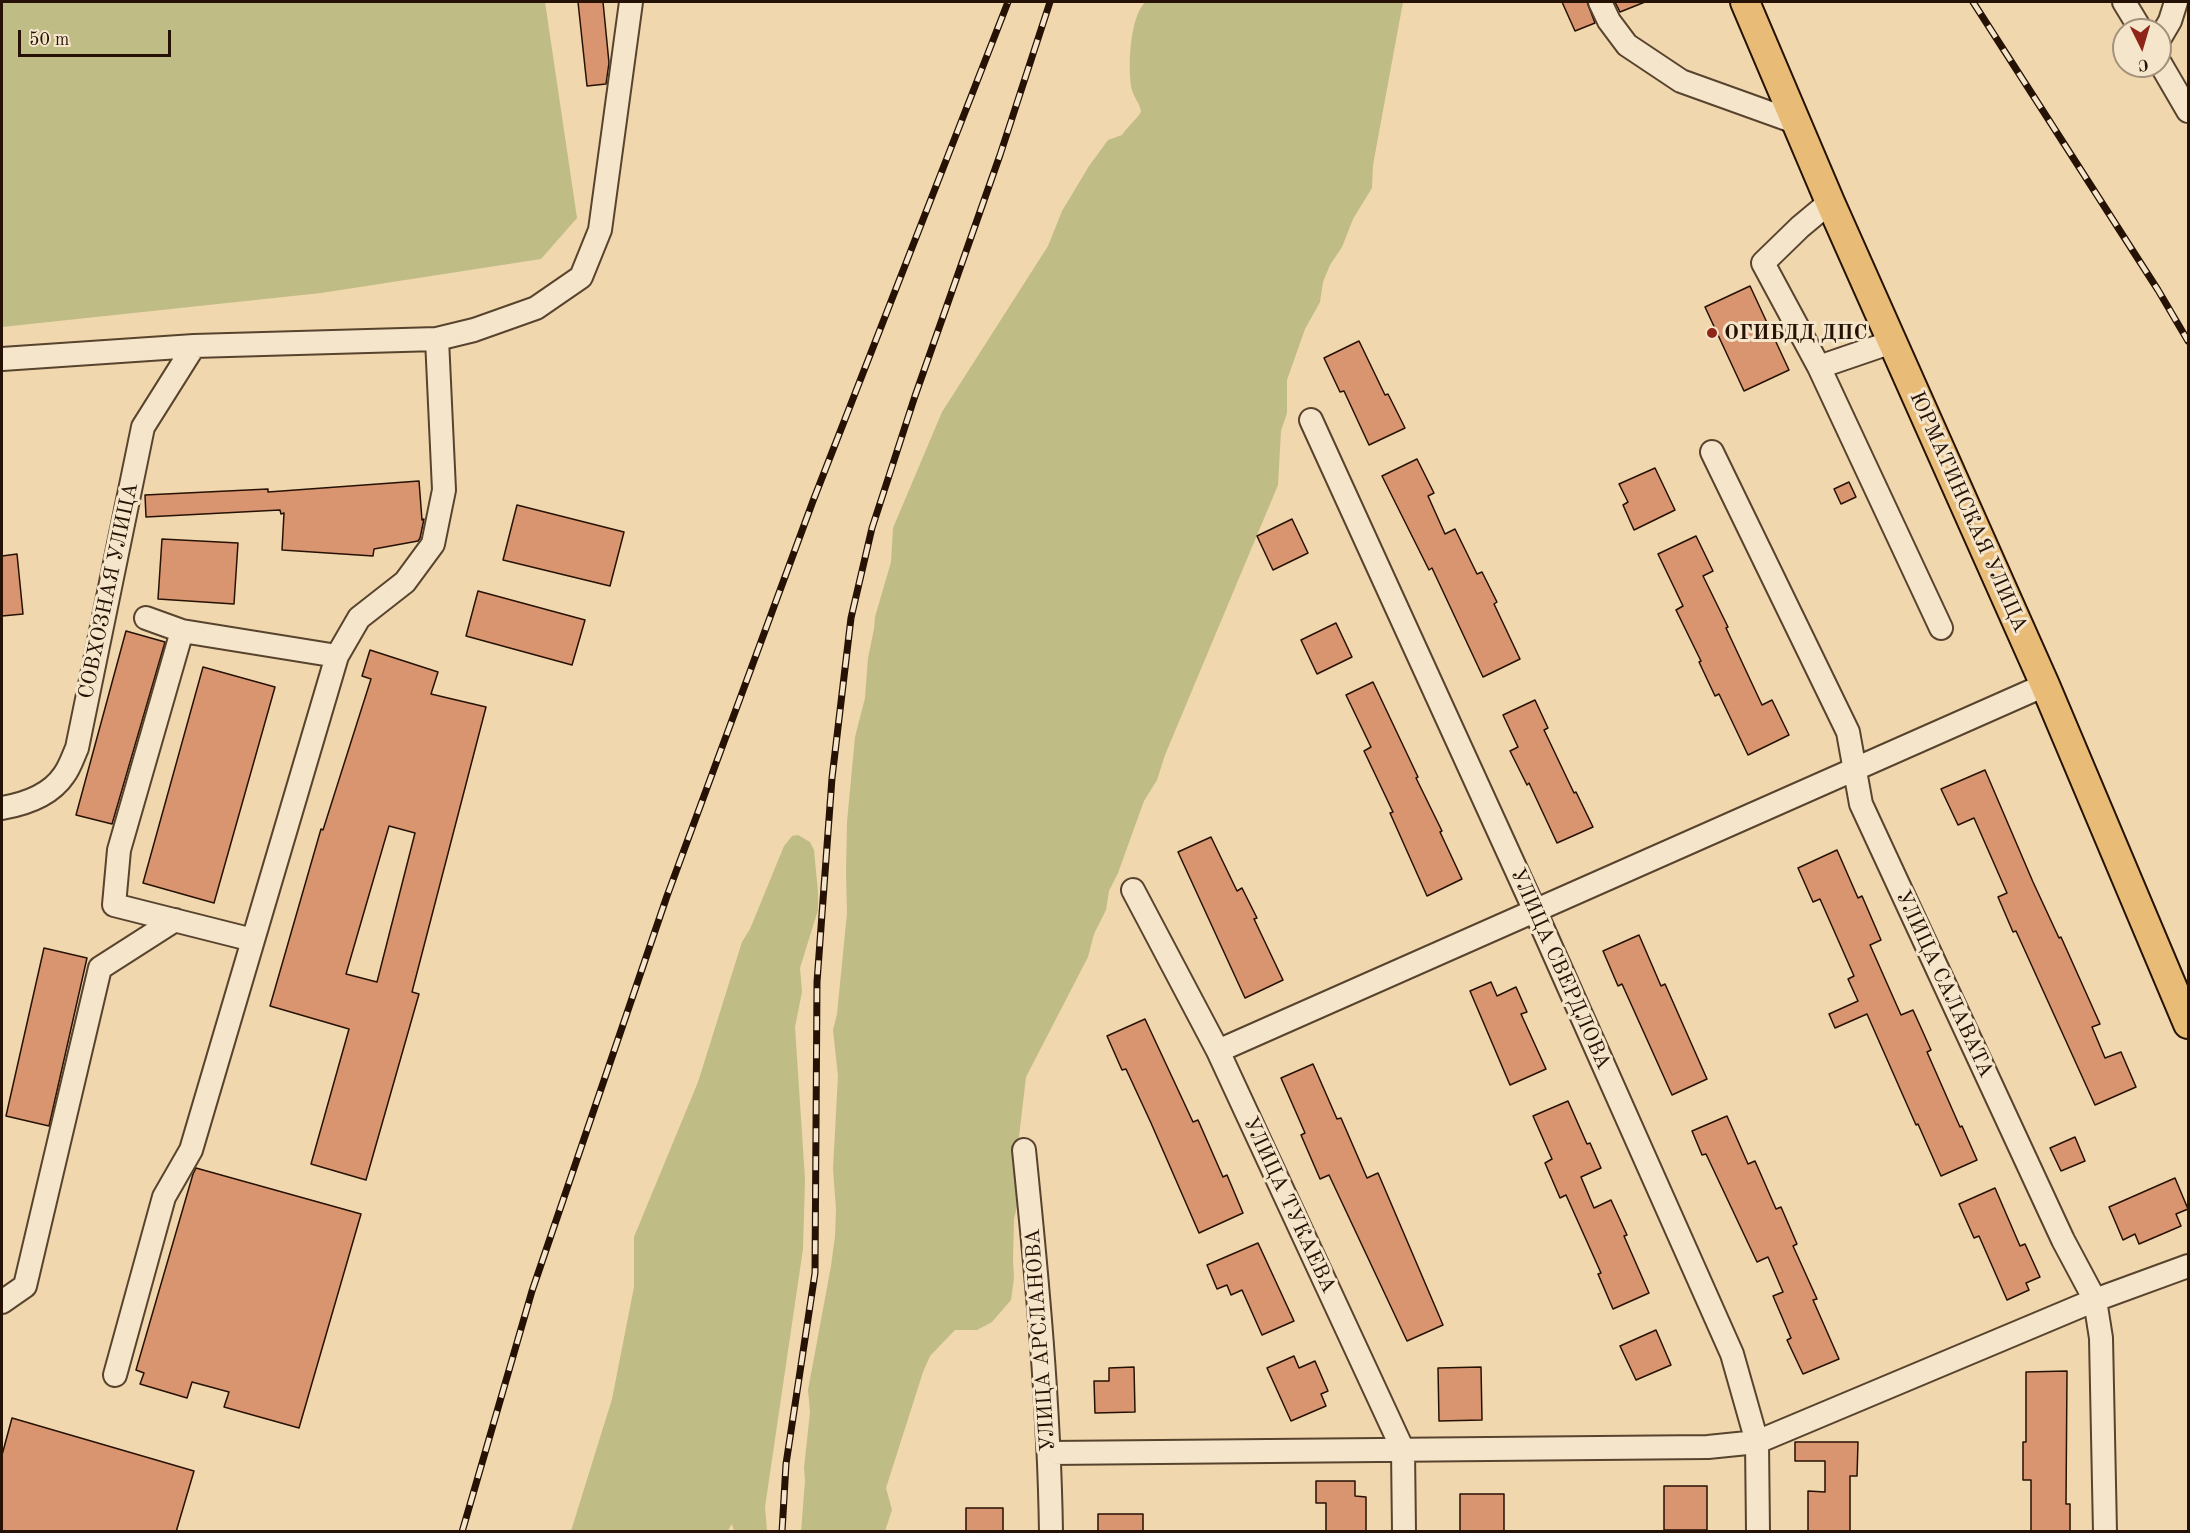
<!DOCTYPE html>
<html>
<head>
<meta charset="utf-8">
<style>
	body { margin:0 }
	#map { position:relative; width:2190px; height:1533px; overflow:hidden; background:#f0d7ad; font-family:"Old Standard TT",serif }
	canvas { display:block }
	.frame { position:absolute; inset:0; border:3px solid #261204; pointer-events:none }
	.north { position:absolute; left:2112px; top:18px; width:60px; height:60px; box-sizing:border-box; background:#f5e5ca; border:2px solid #a2917b; border-radius:50%; rotate:175deg; font-size:16px; font-weight:700; line-height:24px; text-align:center; color:#261204 }
	.north::after { content:''; display:block; margin:auto; width:21px; height:27px; background:#8f2418; clip-path:polygon(50% 0,100% 100%,50% 72%,0 100%) }
	.scale { position:absolute; left:18px; top:30px; width:153px; height:27px; box-sizing:border-box; border:3px solid #261204; border-top:0; padding-left:8px; font-size:18px; line-height:21px; white-space:nowrap; color:#261204; -webkit-text-stroke:4px #f5e5ca; paint-order:stroke }
</style>
</head>
<body>
<div id="map">
<canvas width="2190" height="1533"></canvas>
<div class="frame"></div>
<div class="north">С</div>
<div class="scale">50 m</div>
</div>
<script>
const c = document.querySelector('canvas').getContext('2d');
c.lineJoin = 'round';
function fillPath(path, color) { c.fillStyle = color; c.fill(path, 'evenodd'); }
function strokePath(path, color, width, dash) { c.strokeStyle = color; c.lineWidth = width; c.lineCap = dash ? 'butt' : 'round'; c.setLineDash(dash || []); c.stroke(path); }
function drawText(font, color, halo, rows, align = 'center') {
  c.font = font + ' "Old Standard TT",serif'; c.lineWidth = 6; c.setLineDash([]); c.textBaseline = 'middle'; c.strokeStyle = halo; c.fillStyle = color; for (const [text, x, y, turn = 0] of rows) {
    c.save(); c.translate(x, y); c.rotate((+turn || 0) * Math.PI / 180); c.textAlign = isNaN(turn) ? turn : align; if (halo) c.strokeText(text, 0, 0); c.fillText(text, 0, 0); c.restore();
  }
}
fillPath(new Path2D(`
	M2,2H545L577,218L541,259L321,293L2,327Z
	M1146,2H1403L1373,165L1372,188L1353,219L1342,247L1330,265L1323,282L1320,302L1305,329L1287,380V413L1281,431L1278,485L1165,755L1157,780L1144,801L1118,873L1109,891L1106,910L1094,934L1088,957L1026,1077L1016,1162L1019,1198L1014,1219L1013,1260L1014,1278L1011,1300L992,1322L977,1330H955L930,1356L923,1372L886,1488L892,1510L885,1531L801,1532L805,1481L804,1468L810,1412L808,1390L831,1266L835,1236L836,1209L833,1169L838,1076L833,1030L837,1014L847,913L846,873L847,822L855,737L865,698L868,658L874,629L875,617L891,562L893,528L942,412L1048,246L1062,211L1089,166L1108,140L1122,135C1128,126 1135,121 1141,112C1140,103 1134,98 1132,90C1127,71 1130,13 1146,2Z
	M798,835L810,842L814,850L818,892V910L800,968L802,992L795,1027L805,1179L803,1249L765,1507L767,1531H734L732,1524L727,1532L571,1531L612,1399L634,1287V1237L698,1082L742,942L750,929L784,846L792,836Z`), '#c0bc85');
const building = new Path2D(`
	M578,2H603L609,63L606,84L587,86Z
	M1562,2H1587L1595,23L1575,31Z
	M1615,2H1645L1620,12Z
	M1750,286L1789,370L1744,391L1705,307Z
	M1359,341L1385,395L1388,394L1405,428L1369,445L1344,391L1340,392L1324,358Z
	M1417,459L1434,493L1428,496L1445,534L1455,529L1477,574L1482,572L1497,602L1494,604L1520,659L1483,677L1432,568L1429,570L1382,476Z
	M1655,468L1675,510L1634,530L1623,505L1628,502L1619,484Z
	M419,481L422,520L424,519L420,538L418,541L374,549L373,556L282,550L284,513L281,514L280,510L146,517L145,495L268,489V492Z
	M1849,482L1856,497L1841,504L1834,489Z
	M517,505L624,532L610,586L503,560Z
	M1292,519L1308,553L1273,570L1257,536Z
	M1696,536L1713,571L1703,576L1728,627L1726,628L1762,705L1772,700L1789,735L1748,755L1719,694L1715,696L1699,662L1701,661L1676,610L1683,606L1658,554Z
	M162,539L238,543L234,604L158,599Z
	M17,554L23,614L2,616V556Z
	M478,591L585,620L572,665L466,636Z
	M1336,623L1352,657L1317,674L1301,640Z
	M126,631L165,642L112,824L76,815Z
	M370,650L438,672L431,694L486,707L412,992L419,994L366,1180L311,1164L349,1029L270,1006L321,829L323,830L371,679L362,676ZM389,826L415,833L377,982L346,974Z
	M203,667L275,687L214,903L143,883Z
	M1373,682L1418,777L1416,778L1442,831L1440,832L1462,879L1427,896L1390,813L1393,812L1364,751L1371,747L1346,695Z
	M1535,700L1548,728L1544,730L1574,793L1576,792L1593,827L1557,843L1529,783L1527,785L1510,751L1518,747L1503,715Z
	M1985,770L2033,882L2059,938L2061,937L2100,1024L2092,1027L2105,1058L2121,1052L2136,1087L2095,1105L2016,931L2013,932L1998,897L2007,893L1974,818L1958,825L1941,789Z
	M1211,837L1237,891L1242,888L1257,918L1254,919L1283,980L1245,998L1178,852Z
	M1837,850L1858,898L1862,896L1881,940L1870,945L1901,1015L1913,1010L1931,1050L1927,1052L1960,1127L1962,1126L1977,1160L1941,1176L1918,1124L1916,1125L1867,1014L1835,1028L1829,1014L1858,1001L1848,979L1854,976L1820,899L1813,902L1798,868Z
	M1639,935L1661,986L1665,984L1707,1079L1672,1095L1622,984L1618,986L1603,951Z
	M44,948L87,958L49,1126L6,1116Z
	M1491,982L1497,996L1516,987L1527,1012L1521,1014L1546,1069L1510,1085L1470,991Z
	M1145,1019L1193,1122L1198,1120L1223,1177L1227,1175L1243,1213L1199,1233L1151,1123L1126,1069L1122,1070L1107,1036Z
	M1313,1064L1337,1119L1341,1118L1367,1178L1378,1173L1443,1325L1407,1341L1329,1175L1320,1179L1301,1135L1305,1133L1281,1078Z
	M1568,1101L1587,1144L1590,1143L1601,1168L1581,1177L1594,1208L1611,1200L1627,1235L1624,1236L1649,1293L1613,1309L1598,1274L1601,1273L1566,1195L1560,1198L1545,1163L1552,1159L1533,1116Z
	M1727,1116L1748,1164L1755,1161L1776,1209L1781,1207L1797,1244L1793,1246L1817,1299L1813,1300L1839,1359L1803,1374L1787,1340L1791,1338L1773,1296L1783,1292L1768,1257L1757,1262L1706,1154L1702,1155L1692,1131Z
	M2075,1137L2085,1161L2061,1171L2050,1148Z
	M196,1168L361,1214L299,1428L224,1407L229,1392L192,1382L187,1398L140,1384L144,1373L136,1370L193,1174Z
	M2175,1178L2188,1209L2176,1214L2181,1226L2139,1244L2135,1234L2123,1240L2109,1207Z
	M1995,1188L2020,1246L2025,1244L2040,1277L2026,1283L2029,1290L2007,1300L1979,1236L1974,1238L1959,1204Z
	M1258,1243L1294,1321L1262,1335L1242,1290L1231,1295L1227,1285L1217,1289L1207,1265Z
	M1656,1330L1671,1365L1636,1380L1620,1346Z
	M1294,1356L1299,1368L1315,1361L1328,1391L1321,1394L1326,1406L1291,1421L1267,1368Z
	M1134,1367L1135,1412L1095,1413L1094,1381H1109V1368Z
	M1481,1367L1482,1420L1439,1421L1438,1368Z
	M2067,1371L2066,1504H2070V1532H2031V1480H2023V1442H2026V1372Z
	M12,1418L194,1471L176,1532H2V1455Z
	M1795,1442H1858L1857,1476H1850V1532H1808V1491L1825,1492V1461H1795Z
	M1316,1481H1355V1496L1366,1497V1532H1326V1503H1316Z
	M1664,1486H1707V1530H1664Z
	M1460,1494H1504V1532H1460Z
	M966,1508H1003V1532H966Z
	M1098,1514H1143V1532H1098Z`);
fillPath(building, '#d99570');
strokePath(building, '#261204', 1.5);
const minor = new Path2D(`
	M1600,2L1609,21L1627,45L1681,81L1795,122
	M2124,2L2141,30
	M2160,38L2170,21L2176,2
	M2160,63L2188,111
	M1830,202L1800,227L1763,263L1819,367L1892,342
	M2,359L194,346L437,339L474,330L536,308L581,277L600,230L631,2
	M1819,367L1941,628
	M1311,420L1535,911L1732,1354L1757,1442L1758,1532
	M1712,452L1848,732L1861,804L2063,1240L2095,1300L2101,1338L2105,1532
	M146,618L182,631L337,656
	M182,631L119,850L114,905L253,940
	M2,808C25,804 50,796 64,775C70,767 73,757 77,748L143,427L194,346
	M1133,890L1218,1051L1403,1450L1404,1532
	M1218,1051L2045,685
	M1024,1150C1037,1277 1049,1404 1051,1532
	M2,1302L25,1286L100,968L175,920
	M115,1375L164,1197L191,1150L337,656L359,618L405,582L433,544L444,490L437,339
	M1050,1453L1708,1447L1757,1442L2095,1300L2188,1266`);
const major = new Path2D(`
	M1745,2L1830,202L2045,685L2188,1024`);
strokePath(minor, '#58432e', 26);
strokePath(major, '#261204', 32);
strokePath(minor, '#f5e5ca', 22);
strokePath(major, '#e8bc76', 28);
const rail = new Path2D(`
	M1973,2L2158,290L2188,341
	M462,1532L532,1291L667,896L813,501L1008,2
	M782,1532L786,1464L815,1273L817,982L832,778L851,618L872,528L915,396L1000,155L1050,2`);
strokePath(rail, '#261204', 7);
strokePath(rail, '#f5e5ca', 4.5, [14]);
for (const [x, y, r, color] of [
	[1712,333,6,"#8f2418"]
]) { const dot = new Path2D(); dot.arc(x, y, r, 0, 2 * Math.PI); c.fillStyle = color; c.fill(dot); strokePath(dot, '#f5e5ca', 2); }
drawText('bold 21px', '#261204', '#f5e5ca', [
	["ОГИБДД ДПС",1724,333]
], 'left');
drawText('21px', '#261204', '#f5e5ca', [
	["ЮРМАТИНСКАЯ УЛИЦА",1968,512,66],
	["СОВХОЗНАЯ УЛИЦА",109,591,-78],
	["УЛИЦА СВЕРДЛОВА",1560,969,66],
	["УЛИЦА САЛАВАТА",1944,984,65],
	["УЛИЦА ТУКАЕВА",1289,1205,65],
	["УЛИЦА АРСЛАНОВА",1041,1340,-94]
]);
</script>
</body>
</html>
